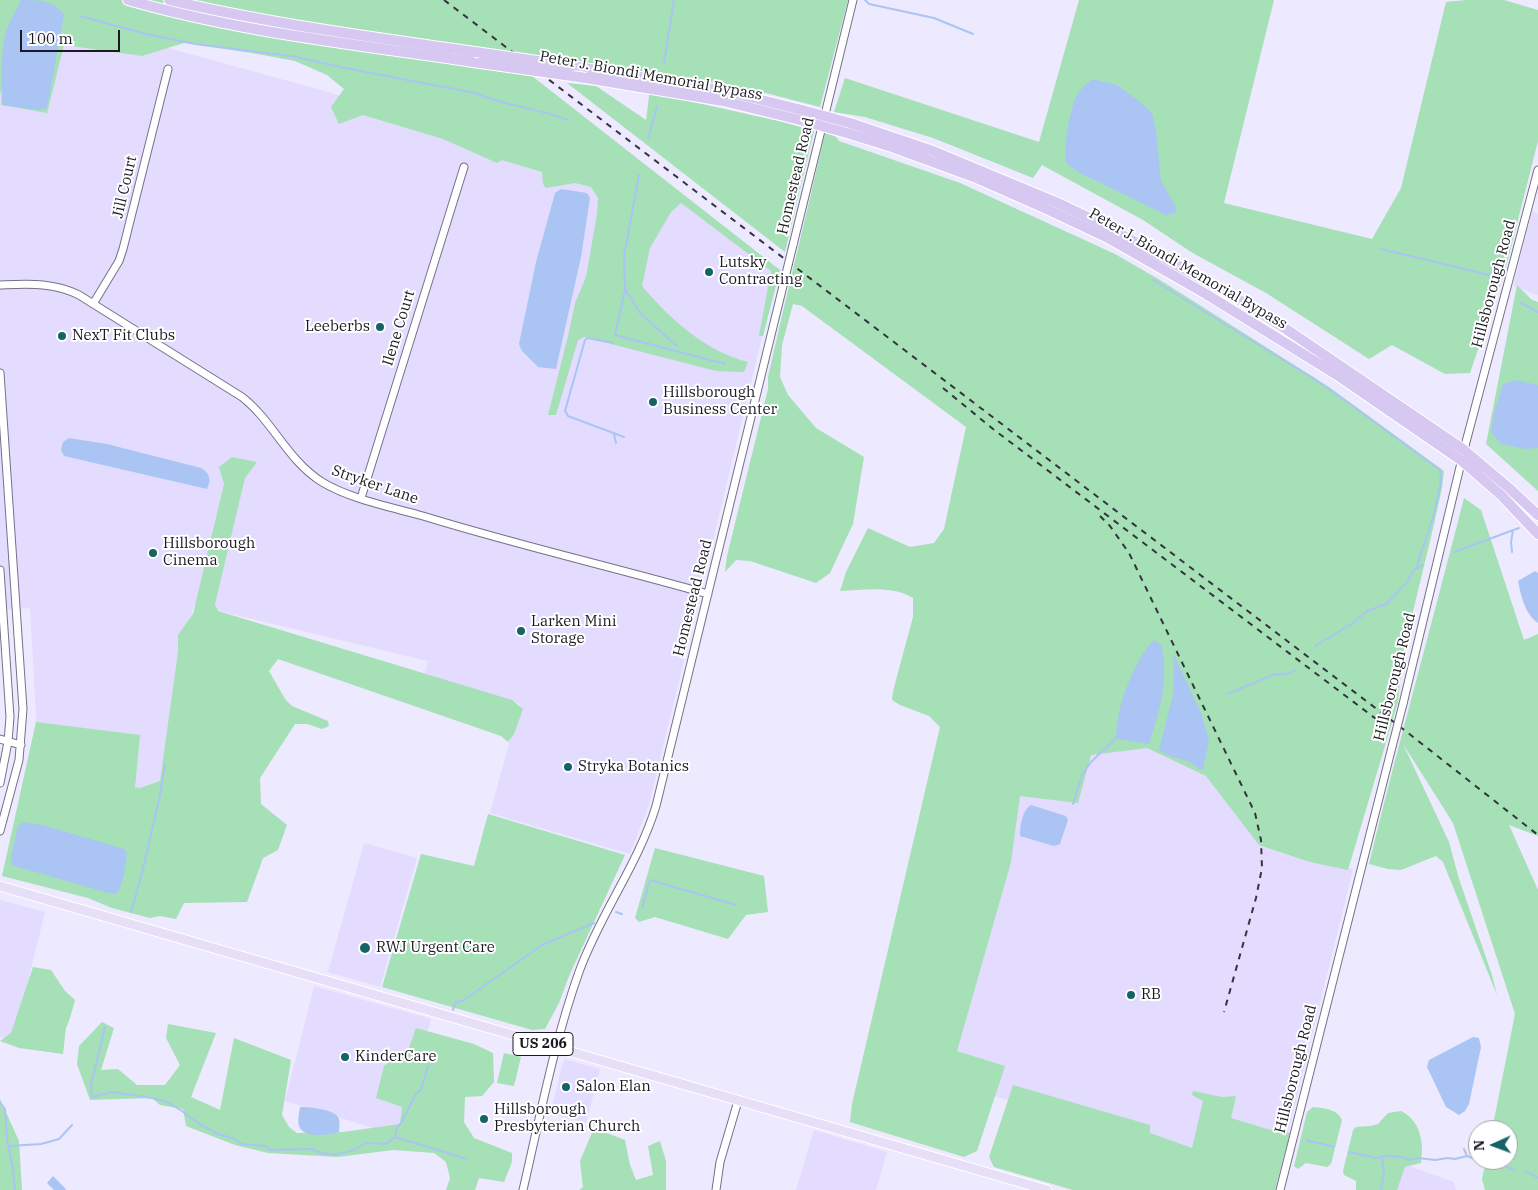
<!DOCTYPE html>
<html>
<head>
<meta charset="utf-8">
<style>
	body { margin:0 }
	#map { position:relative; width:1538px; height:1190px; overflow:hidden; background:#ede9fe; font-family:"IBM Plex Serif",serif }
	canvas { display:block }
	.north { position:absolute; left:1468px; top:1120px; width:50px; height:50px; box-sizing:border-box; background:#fff; border:1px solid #a4a3a7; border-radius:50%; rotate:268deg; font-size:14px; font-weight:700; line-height:20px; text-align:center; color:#1b1922 }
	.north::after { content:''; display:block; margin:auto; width:18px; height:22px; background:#136368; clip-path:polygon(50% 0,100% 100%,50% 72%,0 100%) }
	.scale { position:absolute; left:20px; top:30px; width:100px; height:22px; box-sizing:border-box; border:2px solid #1b1922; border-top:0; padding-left:6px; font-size:15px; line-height:18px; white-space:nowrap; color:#1b1922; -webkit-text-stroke:4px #fff; paint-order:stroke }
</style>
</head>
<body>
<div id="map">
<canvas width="1538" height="1190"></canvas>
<div class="north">N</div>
<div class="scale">100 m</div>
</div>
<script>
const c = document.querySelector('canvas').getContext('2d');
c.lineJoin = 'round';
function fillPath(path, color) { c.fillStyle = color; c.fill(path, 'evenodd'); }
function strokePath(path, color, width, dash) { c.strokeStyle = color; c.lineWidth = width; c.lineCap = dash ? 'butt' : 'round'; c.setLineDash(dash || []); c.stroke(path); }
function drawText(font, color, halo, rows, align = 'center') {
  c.font = font + ' "IBM Plex Serif",serif'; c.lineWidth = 4; c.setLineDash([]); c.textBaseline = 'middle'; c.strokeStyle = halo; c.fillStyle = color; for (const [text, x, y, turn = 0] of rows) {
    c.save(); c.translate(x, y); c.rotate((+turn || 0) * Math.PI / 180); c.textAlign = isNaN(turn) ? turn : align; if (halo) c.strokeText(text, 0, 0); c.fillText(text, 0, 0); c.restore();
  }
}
fillPath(new Path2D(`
	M74,22L665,185L778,271L649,805L630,854L490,813L520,704L424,677L428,661L194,605L181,651L162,792L31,767L36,715L30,608L0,610V34Z
	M1532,211L1538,214V295L1513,286Z
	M1096,733L1212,762L1271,847L1353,869L1277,1178L939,1080L1020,787Z
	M364,843L417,858L380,987L328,972Z
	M0,900L45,912L13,1041L0,1037Z
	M314,986L431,1019L400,1136L285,1101Z
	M564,1059L600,1069L586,1123L550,1113Z
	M814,1130L887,1152L876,1190H796Z
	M1403,1164L1454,1182L1456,1190H1395Z`), '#e3dcfe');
fillPath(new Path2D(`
	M0,0H848L820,107L766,93L685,78L684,100L783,122L814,131L785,252L567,83L596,86L646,120L652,73L500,51L780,270L763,336H759L771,271L681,203L671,212L650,248L642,286C670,319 705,351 748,362L744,372L716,371L584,337L578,340L556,415H548L568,336L575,303L586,277L597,214L598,198L591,187L575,183L546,188L543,184L542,172L502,160L497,163L443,139L363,115L339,124L331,107L344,89L327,75L295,61L252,53L184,43L142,56L64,45L47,113L1,105L2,88L0,95Z
	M1079,0H1274L1224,203L1372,239L1401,188L1446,2L1466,0H1504L1538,10V141L1506,267L1470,373L1445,374L1392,345L1369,359L1266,293L1191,252L1143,220L1042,165L1033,178L933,138L865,117L834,112L845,78L1039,142Z
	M825,133L835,136L839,141L960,183L1115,254L1160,280L1329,387L1444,471L1442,488L1431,537L1403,653L1398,702L1348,870L1310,862L1259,845L1206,776L1147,748L1091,755L1078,803L1020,796L1011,862L957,1051L1005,1066L977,1151L964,1157L850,1122L852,1104L940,727L929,716L900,705L892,700L893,691L913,617V598C893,585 863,590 840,591L846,572L868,528L910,547L934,543L944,529L966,427L802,306L793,304L782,345L780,377L788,395L816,428L864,457L853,524L830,573L816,583L750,561L736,560L725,572L727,556L768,389V377C786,295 807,214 825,133Z
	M1517,285L1532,300L1538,302V491L1486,444Z
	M232,457L257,462L245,478L215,604L218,611L512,700L523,709L514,734L508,742L501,736L278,659L269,671L285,699L292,706L328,721L329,726L322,729L307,724H295L260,778L261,804L287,825L278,850L263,858L247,902L184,903L176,919L160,916L150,918L112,908L88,898L2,876L36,722L140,735L135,787L140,788L160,781L178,652V635L193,614L224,484L219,467Z
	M1464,498L1481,510L1524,640L1538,634V836L1509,825L1538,890V1190H1485L1482,1179L1486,1160H1508V1130H1492L1515,1014L1453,823L1403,744L1449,842L1459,879L1492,975L1497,995L1443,862L1436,856L1401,870L1388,869L1369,864C1399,741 1433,620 1464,498Z
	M488,814L625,855L569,976L559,1003L545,1029L532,1030L382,987L421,854L474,866Z
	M655,848L764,876L768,912L746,915L728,939L655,917L639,922L635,918Z
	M33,967L51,970L65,991L75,1000L70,1018L66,1028L63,1054L19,1048L0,1041L11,1033Z
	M102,1022L114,1028L101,1070L118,1069L137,1085H165L180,1065L166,1038L168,1024L216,1033L191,1097L220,1110L234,1038L291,1060L282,1115L289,1127L297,1133L343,1132L400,1124L402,1107L376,1098L384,1066L409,1048L416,1028L474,1044L493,1053L494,1082L482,1096L465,1097L464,1122L474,1138L512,1153V1162L504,1182L479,1178L475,1190H446L450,1178L446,1162L434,1153L393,1150L338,1157L268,1153L235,1145L186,1126L183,1109L160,1105L152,1098L90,1100L77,1064L79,1046Z
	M504,1053L521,1057L514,1086L497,1083Z
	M1013,1085L1150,1125V1133L1192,1148L1203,1101L1192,1095L1193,1091L1222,1097L1236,1096L1231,1118L1267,1129L1290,1133L1275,1190H1073L994,1167L989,1157Z
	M0,1099L19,1141L22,1190H0Z
	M1313,1107C1324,1108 1337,1109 1342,1120L1331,1164L1327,1167L1306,1163L1298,1169L1294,1166L1307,1112Z
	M1401,1111C1421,1121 1424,1143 1421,1163L1405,1167L1397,1190H1356V1181L1344,1175L1343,1171L1353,1130L1356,1127L1371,1126L1378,1124L1388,1113Z
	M594,1128L625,1140L630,1165L636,1180L653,1175L648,1146L660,1141L666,1161V1190H579L583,1187L580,1161Z`), '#a5e0b6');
fillPath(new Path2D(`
	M21,0C38,0 54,0 64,15L47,108L38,110L3,105C0,88 1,50 6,32C8,23 17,10 21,0Z
	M1092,79L1117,85L1140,102L1152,113L1156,130L1161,181L1176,207V213L1166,215L1078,172L1066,163C1063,149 1070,106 1078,93C1081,88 1088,84 1092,79Z
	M561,189L587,193L590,198L581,257L556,369L538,367L522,351L519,344L536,262L555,193Z
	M1515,380L1538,385V448L1525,449L1501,444L1491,432L1494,413L1503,384Z
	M69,438L107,444L201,468C209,472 212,480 207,489L64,456L61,450L63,442Z
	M1535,571L1538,573V623C1525,614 1521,596 1518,581Z
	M1154,640L1161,645C1170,680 1159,711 1149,744L1117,739C1113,714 1135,658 1154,640Z
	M1173,653L1201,713L1209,740L1203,770C1197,769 1195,765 1189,762C1179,758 1168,757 1159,750L1173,694L1174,674Z
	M1031,805L1066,816L1068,820L1060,844L1054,846L1020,836C1020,827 1022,810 1031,805Z
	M24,822L46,826L124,849L127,853C125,866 124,885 116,894L105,892L11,865V858L18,826Z
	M1473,1037L1479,1038L1481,1047L1469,1104L1465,1111L1459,1115L1446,1107L1427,1067L1429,1060Z
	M300,1107C309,1107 336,1109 339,1119C340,1122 339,1128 339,1132C330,1135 324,1135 315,1135C296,1133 297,1123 300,1107Z
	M53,1176L66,1189L65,1190H54L47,1183Z`), '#aac5f4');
strokePath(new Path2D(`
	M865,0L869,4L934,18L973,34
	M80,16L146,34L196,44L297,57L340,67L475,93C505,106 538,108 568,120
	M664,63L674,0
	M648,138L657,107
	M639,175L624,256L625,289L640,313L677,346
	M1381,249L1498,277
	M1153,280L1313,378L1361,412L1440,470C1444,483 1431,525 1426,539C1423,550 1418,557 1417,569
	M625,290L615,335L725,364
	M1521,303L1538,312
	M613,343L588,338L585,340L565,411L568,416L624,437
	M614,434L616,443
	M1454,552L1519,528
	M1512,552L1511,542L1513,530
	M1315,646L1353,623L1367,611L1386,604L1408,581L1412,572L1423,565
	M1228,694L1272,675L1291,673L1295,670
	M1073,804L1082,775L1091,762L1117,737
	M642,908L650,880L736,905
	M131,912L141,877L159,800L165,765
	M616,912L622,914
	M453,1010L455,1003L464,1000L542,945L594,923
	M105,1027L91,1085L92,1097L112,1092L152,1098L167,1102L182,1111L198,1123L218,1134L235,1139L242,1144L266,1146L269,1150L312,1149L321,1153L333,1155L354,1150L366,1143L386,1144L395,1137L467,1159
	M0,1103L5,1109L7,1139L13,1170L15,1190
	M395,1137L396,1129L401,1123L416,1094L421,1090L428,1066
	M1306,1140L1334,1147
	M9,1146L41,1144L59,1139L72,1125
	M1464,1149L1467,1156
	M1349,1152L1377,1158L1386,1156L1403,1157L1408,1160L1418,1158L1435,1160L1448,1158L1455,1159L1467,1156L1477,1160L1503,1165L1515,1170
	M1526,1171L1538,1178
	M1381,1190L1384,1173L1382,1158`), '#aac5f4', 2);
const minor = new Path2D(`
	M793,245L853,0
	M0,285C28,284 53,282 79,295L242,397C273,421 287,460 322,482C350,499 391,507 423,516C517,545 613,567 708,594
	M93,304L119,261L123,249L168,69
	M0,373L23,709L19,760L0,831
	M361,498L464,167
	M0,570L10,717L8,742L0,783
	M1403,704L1466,442L1538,170
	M0,739L21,745
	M523,1190C540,1117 554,1042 579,972C600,914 638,865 656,806L783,286
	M716,1190L720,1162L738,1101
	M1280,1190L1392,747`);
const major = new Path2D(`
	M0,886L1047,1190`);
const highway = new Path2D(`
	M128,0C242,33 362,45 480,63
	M169,0C270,24 373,37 475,52
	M572,66L725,91L802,110
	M586,78L723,101L800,120
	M850,123L933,151L1058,203L1104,225L1233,296L1286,329L1464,450L1509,488L1538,515
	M847,133L892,147L974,177L1051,211L1108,238L1206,294L1337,375L1462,461L1502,496L1538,534`);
strokePath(minor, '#757188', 9);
strokePath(major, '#fff', 11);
strokePath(highway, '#fff', 12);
strokePath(minor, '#fff', 7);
strokePath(major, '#e7def7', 9);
strokePath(highway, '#d7c8f2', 10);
strokePath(new Path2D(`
	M444,0L1403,729L1538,835
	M943,388L993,429L1384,725
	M1100,516L1110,526L1129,553L1255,813L1261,840L1262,868L1256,898L1224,1012`), '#35333e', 2, [6, 6]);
const minorBridge = new Path2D(`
	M783,286L793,245
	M1392,747L1403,704`);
const highwayBridge = new Path2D(`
	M475,52L572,66
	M480,63L586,78
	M802,110L850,123
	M800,120L847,133`);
strokePath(minorBridge, '#757188', 9, []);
strokePath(highwayBridge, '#fff', 12, []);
strokePath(minorBridge, '#fff', 7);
strokePath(highwayBridge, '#d7c8f2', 10);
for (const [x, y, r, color] of [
	[709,272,5,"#136368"],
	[380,327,5,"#136368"],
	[62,336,5,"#136368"],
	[653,402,5,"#136368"],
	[153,553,5,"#136368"],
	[521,631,5,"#136368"],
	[568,767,5,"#136368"],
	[365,948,6,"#136368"],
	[1131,995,5,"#136368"],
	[345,1057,5,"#136368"],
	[566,1087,5,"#136368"],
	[484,1119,5,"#136368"]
]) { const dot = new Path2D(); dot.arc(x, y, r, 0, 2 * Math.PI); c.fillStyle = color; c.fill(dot); strokePath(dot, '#fff', 2); }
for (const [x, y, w] of [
	[543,1044,60]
]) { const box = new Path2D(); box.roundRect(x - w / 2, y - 11.5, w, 23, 4); c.fillStyle = '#fff'; c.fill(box); strokePath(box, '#1b1922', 1); }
drawText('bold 14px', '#1b1922', null, [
	["US 206",543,1044]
]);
drawText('15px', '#1b1922', '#fff', [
	["Peter J. Biondi Memorial Bypass",651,76,10],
	["Homestead Road",796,176,-77],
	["Jill Court",125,187,-77],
	["Peter J. Biondi Memorial Bypass",1188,269,30],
	["Hillsborough Road",1494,284,-75],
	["Ilene Court",399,328,-73],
	["Stryker Lane",375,485,19],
	["Homestead Road",693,598,-76],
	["Hillsborough Road",1395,677,-76],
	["Hillsborough Road",1296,1069,-76]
]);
drawText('15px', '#1b1922', '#fff', [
	["Lutsky",719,263],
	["Contracting",719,280],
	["Leeberbs",370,327,"right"],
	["NexT Fit Clubs",72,336],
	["Hillsborough",663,393],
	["Business Center",663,410],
	["Hillsborough",163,544],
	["Cinema",163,561],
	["Larken Mini",531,622],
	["Storage",531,639],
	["Stryka Botanics",578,767],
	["RWJ Urgent Care",376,948],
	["RB",1141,995],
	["KinderCare",355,1057],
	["Salon Elan",576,1087],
	["Hillsborough",494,1110],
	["Presbyterian Church",494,1127]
], 'left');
</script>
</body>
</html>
